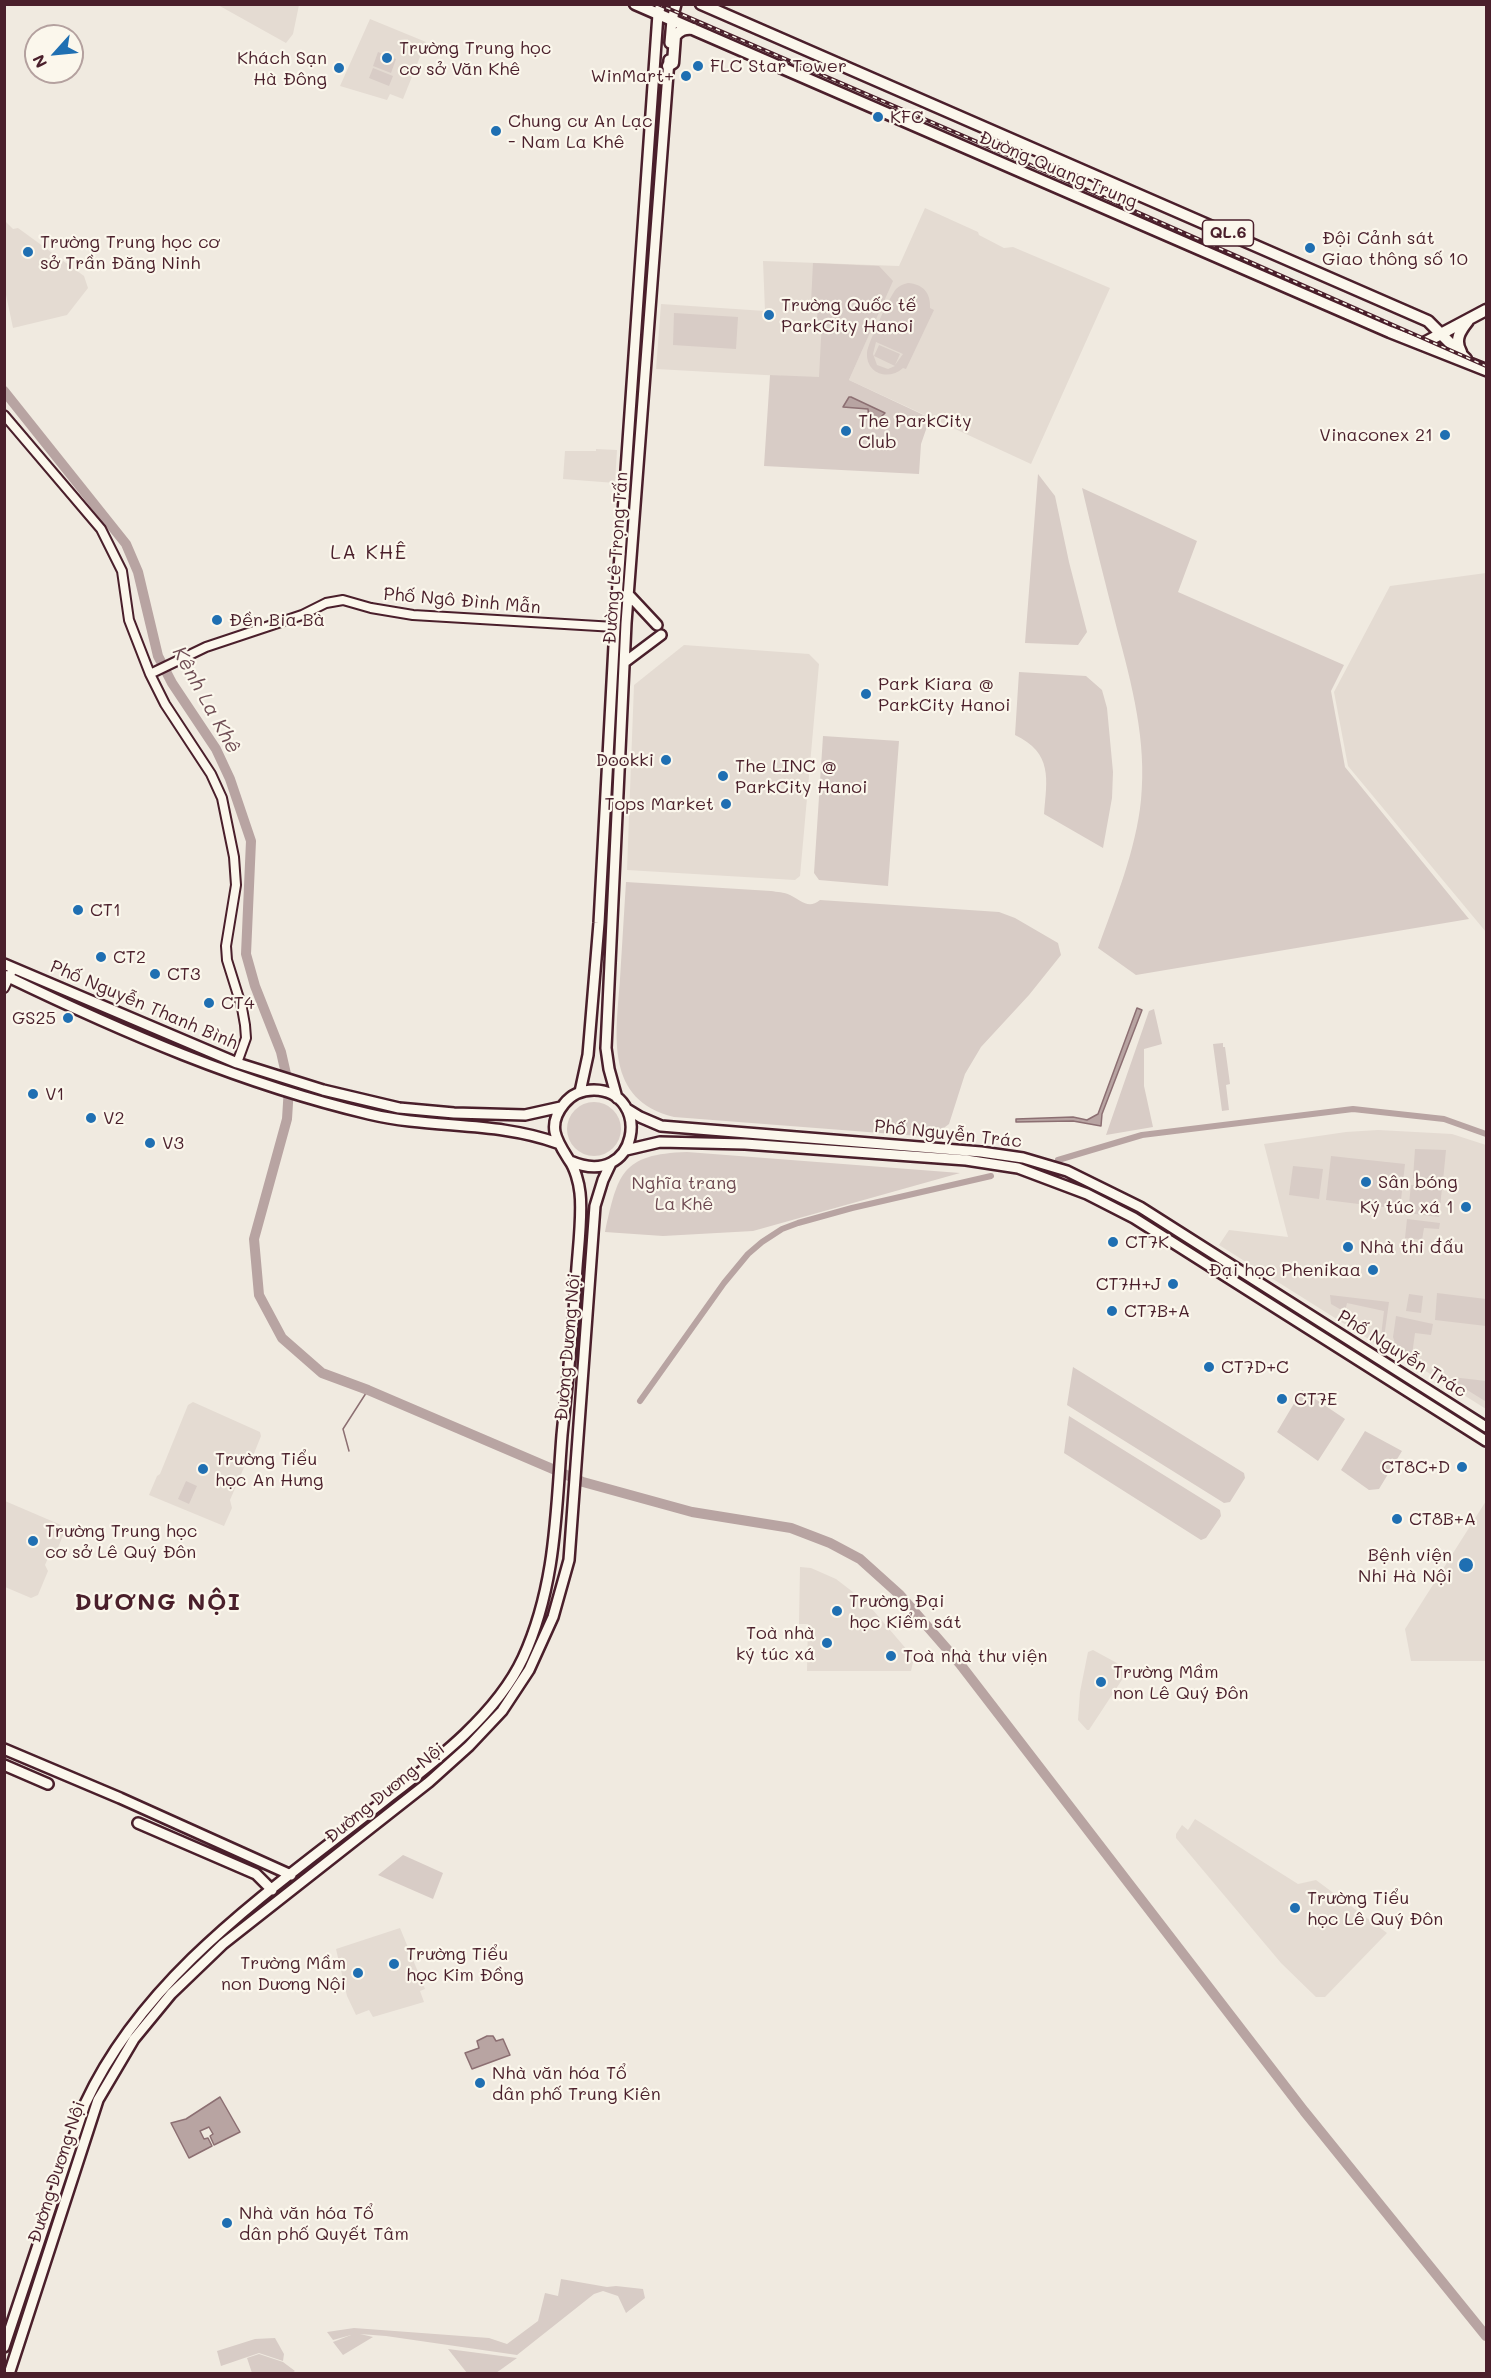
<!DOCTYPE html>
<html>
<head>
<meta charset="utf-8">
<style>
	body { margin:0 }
	#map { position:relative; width:1491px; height:2378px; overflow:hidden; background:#f0eae0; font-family:Mali,sans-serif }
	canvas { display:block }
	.frame { position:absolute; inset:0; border:6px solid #4a1f2b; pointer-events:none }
	.north { position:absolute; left:24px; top:24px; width:60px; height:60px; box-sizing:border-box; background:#fbf7ec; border:2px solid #b4a19f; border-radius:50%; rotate:243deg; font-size:16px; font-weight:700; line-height:24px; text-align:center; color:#4a1f2b }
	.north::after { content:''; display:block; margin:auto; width:21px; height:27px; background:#1f6fb2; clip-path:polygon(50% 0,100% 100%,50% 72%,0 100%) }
</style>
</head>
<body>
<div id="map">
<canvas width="1491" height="2378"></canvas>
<div class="frame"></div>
<div class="north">N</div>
</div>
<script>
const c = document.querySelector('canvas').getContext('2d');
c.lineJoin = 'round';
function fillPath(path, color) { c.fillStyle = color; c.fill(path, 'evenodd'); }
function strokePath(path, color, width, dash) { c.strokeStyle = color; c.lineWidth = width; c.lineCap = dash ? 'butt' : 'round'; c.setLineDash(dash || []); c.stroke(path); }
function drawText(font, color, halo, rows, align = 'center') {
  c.font = font + ' Mali,sans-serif'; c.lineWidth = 4.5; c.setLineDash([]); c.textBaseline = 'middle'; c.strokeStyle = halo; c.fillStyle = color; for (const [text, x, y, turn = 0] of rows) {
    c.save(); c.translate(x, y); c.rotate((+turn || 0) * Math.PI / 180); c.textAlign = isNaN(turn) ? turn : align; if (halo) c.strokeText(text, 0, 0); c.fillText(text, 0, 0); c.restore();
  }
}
fillPath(new Path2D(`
	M218,5H299L293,34L286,43Z
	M370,19L426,42L403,99L390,94L387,100L340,86Z
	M925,208L978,232L979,235L1004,248L1013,247L1110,288L1031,464L849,380L874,323L819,378L656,369L661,304L765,311L763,261L899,266Z
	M5,221L13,229L18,228L84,276L88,288L67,315L13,328L5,290Z
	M596,449L617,450L615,483L563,479L565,451H596Z
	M1486,573V932L1348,766L1334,692L1390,586Z
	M684,645L809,654L819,664L800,876L795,880L627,870L634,685Z
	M1378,1130L1452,1134L1486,1145V1409L1424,1370L1370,1340L1219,1245L1229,1230L1288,1237L1264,1144L1346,1132Z
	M193,1402L260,1432L261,1436L253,1456L248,1458L230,1500L232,1508L224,1526L149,1495L157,1476L160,1474L188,1405Z
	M5,1501L61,1525L64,1533L57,1550L51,1551L45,1565L48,1571L38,1595L31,1598L5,1587Z
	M1486,1501V1661H1411L1405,1629Z
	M800,1567L811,1568L836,1579L866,1602L914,1658L911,1671H807L808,1624H799Z
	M1093,1650L1126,1668L1127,1672L1089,1730H1087L1078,1720L1080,1692L1088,1652Z
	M1195,1819L1298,1884L1316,1880L1387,1933L1325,1997H1316L1281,1963L1176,1838V1834L1182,1825L1188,1830Z
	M400,1928L425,1989L420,1991L424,2002L373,2017L369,2010L356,2015L347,1996L336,1949Z`), '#e4dbd2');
fillPath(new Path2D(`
	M378,52L396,59L391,73L373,66Z
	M373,68L393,76L389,86L369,78Z
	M813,263L879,266L893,281L849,380L930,418L921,444L919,474L764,466L770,375L819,377L822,320H817L818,304L811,303Z
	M908,283C923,284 931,293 930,308L934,310L906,369L903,368C889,381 866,374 867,353C867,345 890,296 896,289C899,286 903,284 908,283ZM876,342L903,354L895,365L900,354L879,345L874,356L895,366L888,369L877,365L873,354Z
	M674,313L738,317L736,349L673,345Z
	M1038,474L1055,496L1069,562L1087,632L1078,645L1025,643Z
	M1082,488L1197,541L1178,592L1344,665L1331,691L1345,767L1469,919L1136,975L1098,948C1115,901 1136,850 1141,800C1147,741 1132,685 1117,629C1105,582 1093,535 1082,488Z
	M1019,672L1086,676L1102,690L1107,708L1113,772L1112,798L1103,848L1044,814C1047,779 1053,753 1015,735Z
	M823,736L899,741L888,886L819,880L814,873Z
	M626,882L771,891C777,892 784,892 790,895C801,900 808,910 820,900L999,912L1015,918L1058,943L1061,955L1029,995L981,1047L965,1074L949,1124L932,1137L674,1117C604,1100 616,1035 620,979C622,946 624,914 626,882Z
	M1154,1009L1162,1044L1144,1049V1086L1153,1127L1106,1135L1149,1011Z
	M1223,1043V1047H1225L1230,1084L1226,1085L1229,1110L1222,1111L1213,1044Z
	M567 1129a27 27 0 1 1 54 0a27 27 0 1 1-54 0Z
	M1415,1149L1446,1150L1443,1181L1413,1178Z
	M687,1152L960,1173L753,1231L663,1236L605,1232C618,1174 621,1154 687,1152Z
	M1331,1156L1405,1164L1400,1209L1326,1200Z
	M1293,1166L1323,1169L1319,1199L1289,1195Z
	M1411,1185L1442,1188L1439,1217L1408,1213Z
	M1407,1219L1440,1223L1439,1229L1424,1228L1422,1240L1405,1238Z
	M1437,1293L1486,1299V1326L1435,1320Z
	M1409,1294L1423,1296L1421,1313L1406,1311Z
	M1330,1295L1389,1302L1384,1338L1381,1336L1384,1311L1347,1303L1345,1312L1331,1304Z
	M1396,1316L1433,1324L1431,1335L1415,1333L1412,1355L1396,1346L1393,1337Z
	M1073,1367L1244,1473L1245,1478L1230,1502L1224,1503L1067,1405Z
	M1452,1377L1486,1381L1485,1401L1451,1380Z
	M1302,1390L1345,1419L1318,1461L1277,1432Z
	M1069,1416L1220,1510L1221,1516L1206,1538L1201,1540L1064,1453Z
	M1365,1431L1402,1451L1379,1489L1369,1490L1341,1470Z
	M186,1481L197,1486L189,1504L178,1499Z
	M403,1855L443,1873L433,1899L378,1875Z
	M561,2279L607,2287L616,2286L643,2289L645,2298L626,2313L618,2296L603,2291L594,2294L517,2355L386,2336L360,2334L373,2337L343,2355L333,2342L351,2335L333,2340L327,2332L354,2328L489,2338L507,2344L538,2321L545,2293L558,2296Z
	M275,2338L284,2354L283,2361L259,2353L221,2366L217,2351L255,2339Z
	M448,2349L517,2358L496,2373H467Z
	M259,2354L283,2362L295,2371L292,2373H252L247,2358Z`), '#d8ccc6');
const water = new Path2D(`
	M849,397H851L885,413L878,420L869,419L868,409L843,407Z
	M1137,1008L1142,1010L1102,1114L1101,1126L1073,1121L1016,1122V1119L1073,1117L1087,1120L1098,1114Z
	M487,2036H493L496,2041L503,2039L510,2055L472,2069L465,2053L479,2048L477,2041Z
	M220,2097L240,2132L214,2145L210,2136L213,2134L209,2127L200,2131L204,2139L208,2138L212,2146L189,2158L171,2123L186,2119Z`);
fillPath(water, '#b8a4a2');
strokePath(water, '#8c6f72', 1.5);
strokePath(new Path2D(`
	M349,1451L343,1429L368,1390`), '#8c6f72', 1.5);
strokePath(new Path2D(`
	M1058,1160L1142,1135L1353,1109L1444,1119L1486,1134
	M640,1401L724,1283L748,1254L762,1242L782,1229L798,1223L852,1208L991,1176`), '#b8a4a2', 6);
strokePath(new Path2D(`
	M4,391L126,544L138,572L158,656L172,683L216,749L230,779L251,841L246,954L255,986L281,1052L289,1087L287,1119L254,1239L259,1295L282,1338L322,1373L368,1390L583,1482L692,1512L791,1528L830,1543L860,1559L900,1595L960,1664L1304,2111L1486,2336`), '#b8a4a2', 10);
const minor = new Path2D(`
	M4,415L101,529L122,571L129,620L150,674L165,704L211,774L222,798L234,857L236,885L226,946L227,960L242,1008L245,1025L246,1038L237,1063
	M150,674L206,647L302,615L326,603L343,600L371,608L413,615L615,627
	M4,988L11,973`);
const major = new Path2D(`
	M670,43L672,20L676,4
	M628,594L657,625
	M625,662L661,635
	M4,964L237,1063L323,1090L399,1108L454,1113L525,1115L561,1107
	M4,975C122,1032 242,1084 369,1114C432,1129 497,1121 557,1143
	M580,1092L588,1055L599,923L615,627L658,14L661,4
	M617,1098L609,1069L606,1048L626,623L669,60
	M627,1109L640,1117L661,1126L981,1152L1023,1158L1067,1171L1140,1207L1486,1427
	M626,1150L660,1142L745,1144L966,1160L1018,1168L1087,1194L1134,1218L1486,1441
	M4,1749L120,1798L291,1875
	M4,1765L48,1784
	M138,1823L256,1874L272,1890
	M4,2347L85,2104C147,1970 278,1886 389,1797C437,1760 497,1714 523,1658C556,1586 556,1512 562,1435C567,1384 573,1333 576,1283C577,1256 583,1218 580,1193C579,1183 575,1168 569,1160C557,1141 546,1126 564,1104C571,1095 582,1090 594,1090C653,1091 639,1191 570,1161
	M9,2374L98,2100L134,2039L171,1994L223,1944L429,1782L469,1746L502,1711L529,1670L553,1617L569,1560L595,1206L603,1180L611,1163`);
const highway = new Path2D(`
	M635,4L1390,332L1486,370
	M701,4L1428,321L1466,359
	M668,66L673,63L675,36C680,30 685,28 693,29
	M1422,344L1486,310
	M1461,352C1454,340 1460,331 1468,321`);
strokePath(minor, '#4a1f2b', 12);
strokePath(major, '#4a1f2b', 14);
strokePath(highway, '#4a1f2b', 15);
strokePath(minor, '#fbf7ec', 8);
strokePath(major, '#fbf7ec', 9);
strokePath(highway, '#fbf7ec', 10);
const rail = new Path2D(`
	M658,4L1017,159L1486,366`);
strokePath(rail, '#4a1f2b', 4);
strokePath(rail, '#fbf7ec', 1.5, [4.5]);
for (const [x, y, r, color] of [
	[387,58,6,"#1f6fb2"],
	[698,66,6,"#1f6fb2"],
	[339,68,6,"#1f6fb2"],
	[686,76,6,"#1f6fb2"],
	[878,117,6,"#1f6fb2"],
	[496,131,6,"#1f6fb2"],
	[1310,248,6,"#1f6fb2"],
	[28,252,6,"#1f6fb2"],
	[769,315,6,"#1f6fb2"],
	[846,431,6,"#1f6fb2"],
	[1445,435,6,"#1f6fb2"],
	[217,620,6,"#1f6fb2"],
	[866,694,6,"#1f6fb2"],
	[666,760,6,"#1f6fb2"],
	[723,776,6,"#1f6fb2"],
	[726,804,6,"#1f6fb2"],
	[78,910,6,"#1f6fb2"],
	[101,957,6,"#1f6fb2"],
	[155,974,6,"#1f6fb2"],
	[209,1003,6,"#1f6fb2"],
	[68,1018,6,"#1f6fb2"],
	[33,1094,6,"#1f6fb2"],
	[91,1118,6,"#1f6fb2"],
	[150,1143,6,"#1f6fb2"],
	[1366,1182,6,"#1f6fb2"],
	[1466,1207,6,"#1f6fb2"],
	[1113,1242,6,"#1f6fb2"],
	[1348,1247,6,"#1f6fb2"],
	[1373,1270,6,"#1f6fb2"],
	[1173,1284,6,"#1f6fb2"],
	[1112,1311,6,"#1f6fb2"],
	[1209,1367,6,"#1f6fb2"],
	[1282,1399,6,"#1f6fb2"],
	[1462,1467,6,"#1f6fb2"],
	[203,1469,6,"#1f6fb2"],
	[1397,1519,6,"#1f6fb2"],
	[33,1541,6,"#1f6fb2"],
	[1466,1565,8,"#1f6fb2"],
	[837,1611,6,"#1f6fb2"],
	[827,1643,6,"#1f6fb2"],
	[891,1656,6,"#1f6fb2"],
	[1101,1682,6,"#1f6fb2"],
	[1295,1908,6,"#1f6fb2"],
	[394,1964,6,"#1f6fb2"],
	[358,1973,6,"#1f6fb2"],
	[480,2083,6,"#1f6fb2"],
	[227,2223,6,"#1f6fb2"]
]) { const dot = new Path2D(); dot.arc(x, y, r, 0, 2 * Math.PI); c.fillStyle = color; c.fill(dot); strokePath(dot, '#fbf7ec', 2); }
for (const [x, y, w] of [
	[1228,233,51]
]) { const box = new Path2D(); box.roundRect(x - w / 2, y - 13, w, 26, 4.5); c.fillStyle = '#fbf7ec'; c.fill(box); strokePath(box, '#4a1f2b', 1.5); }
drawText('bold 16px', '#4a1f2b', null, [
	["QL.6",1228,233]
]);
drawText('18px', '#4a1f2b', '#fbf7ec', [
	["Trường Trung học",399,48],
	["cơ sở Văn Khê",399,69],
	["Khách Sạn",327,58,"right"],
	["Hà Đông",327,79,"right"],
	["FLC Star Tower",710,66],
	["WinMart+",674,76,"right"],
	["KFC",890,117],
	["Chung cư An Lạc",508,121],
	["- Nam La Khê",508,142],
	["Đội Cảnh sát",1322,238],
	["Giao thông số 10",1322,259],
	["Trường Trung học cơ",40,242],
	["sở Trần Đăng Ninh",40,263],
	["Trường Quốc tế",781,305],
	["ParkCity Hanoi",781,326],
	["The ParkCity",858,421],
	["Club",858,442],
	["Vinaconex 21",1433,435,"right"],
	["Đền Bia Bà",229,620],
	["Park Kiara @",878,684],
	["ParkCity Hanoi",878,705],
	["Dookki",654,760,"right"],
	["The LINC @",735,766],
	["ParkCity Hanoi",735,787],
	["Tops Market",714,804,"right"],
	["CT1",90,910],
	["CT2",113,957],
	["CT3",167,974],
	["CT4",221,1003],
	["GS25",56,1018,"right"],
	["V1",45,1094],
	["V2",103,1118],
	["V3",162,1143],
	["Sân bóng",1378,1182],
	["Ký túc xá 1",1454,1207,"right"],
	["CT7K",1125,1242],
	["Nhà thi đấu",1360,1247],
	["Đại học Phenikaa",1361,1270,"right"],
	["CT7H+J",1161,1284,"right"],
	["CT7B+A",1124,1311],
	["CT7D+C",1221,1367],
	["CT7E",1294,1399],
	["Trường Tiểu",215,1459],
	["học An Hưng",215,1480],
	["CT8C+D",1450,1467,"right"],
	["CT8B+A",1409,1519],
	["Trường Trung học",45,1531],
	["cơ sở Lê Quý Đôn",45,1552],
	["Bệnh viện",1452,1555,"right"],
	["Nhi Hà Nội",1452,1576,"right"],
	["Trường Đại",849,1601],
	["học Kiểm sát",849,1622],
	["Toà nhà",815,1633,"right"],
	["ký túc xá",815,1654,"right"],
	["Toà nhà thư viện",903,1656],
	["Trường Mầm",1113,1672],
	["non Lê Quý Đôn",1113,1693],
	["Trường Tiểu",1307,1898],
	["học Lê Quý Đôn",1307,1919],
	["Trường Tiểu",406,1954],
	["học Kim Đồng",406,1975],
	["Trường Mầm",346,1963,"right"],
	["non Dương Nội",346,1984,"right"],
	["Nhà văn hóa Tổ",492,2073],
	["dân phố Trung Kiên",492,2094],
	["Nhà văn hóa Tổ",239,2213],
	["dân phố Quyết Tâm",239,2234]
], 'left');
drawText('18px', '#4a1f2b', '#fbf7ec', [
	["Đường Quang Trung",1058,170,23],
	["Đường Lê Trọng Tấn",616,558,-86],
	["Phố Ngô Đình Mẫn",462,601,5],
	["Phố Nguyễn Thanh Bình",144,1005,23],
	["Phố Nguyễn Trác",948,1134,6],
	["Đường Dương Nội",568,1347,-85],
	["Phố Nguyễn Trác",1402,1354,32],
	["Đường Dương Nội",385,1793,-39],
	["Đường Dương Nội",57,2172,-72]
]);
drawText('18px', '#6e4a52', '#fbf7ec', [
	["Nghĩa trang",684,1183],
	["La Khê",684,1204]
]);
c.letterSpacing = '1.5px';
drawText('20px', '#4a1f2b', '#fbf7ec', [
	["LA KHÊ",369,553]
]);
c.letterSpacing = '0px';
drawText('italic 20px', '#704e55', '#fbf7ec', [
	["Kênh La Khê",206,700,61]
]);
c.letterSpacing = '1.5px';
drawText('bold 24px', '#4a1f2b', '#fbf7ec', [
	["DƯƠNG NỘI",158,1603]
]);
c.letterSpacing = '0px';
</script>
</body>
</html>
